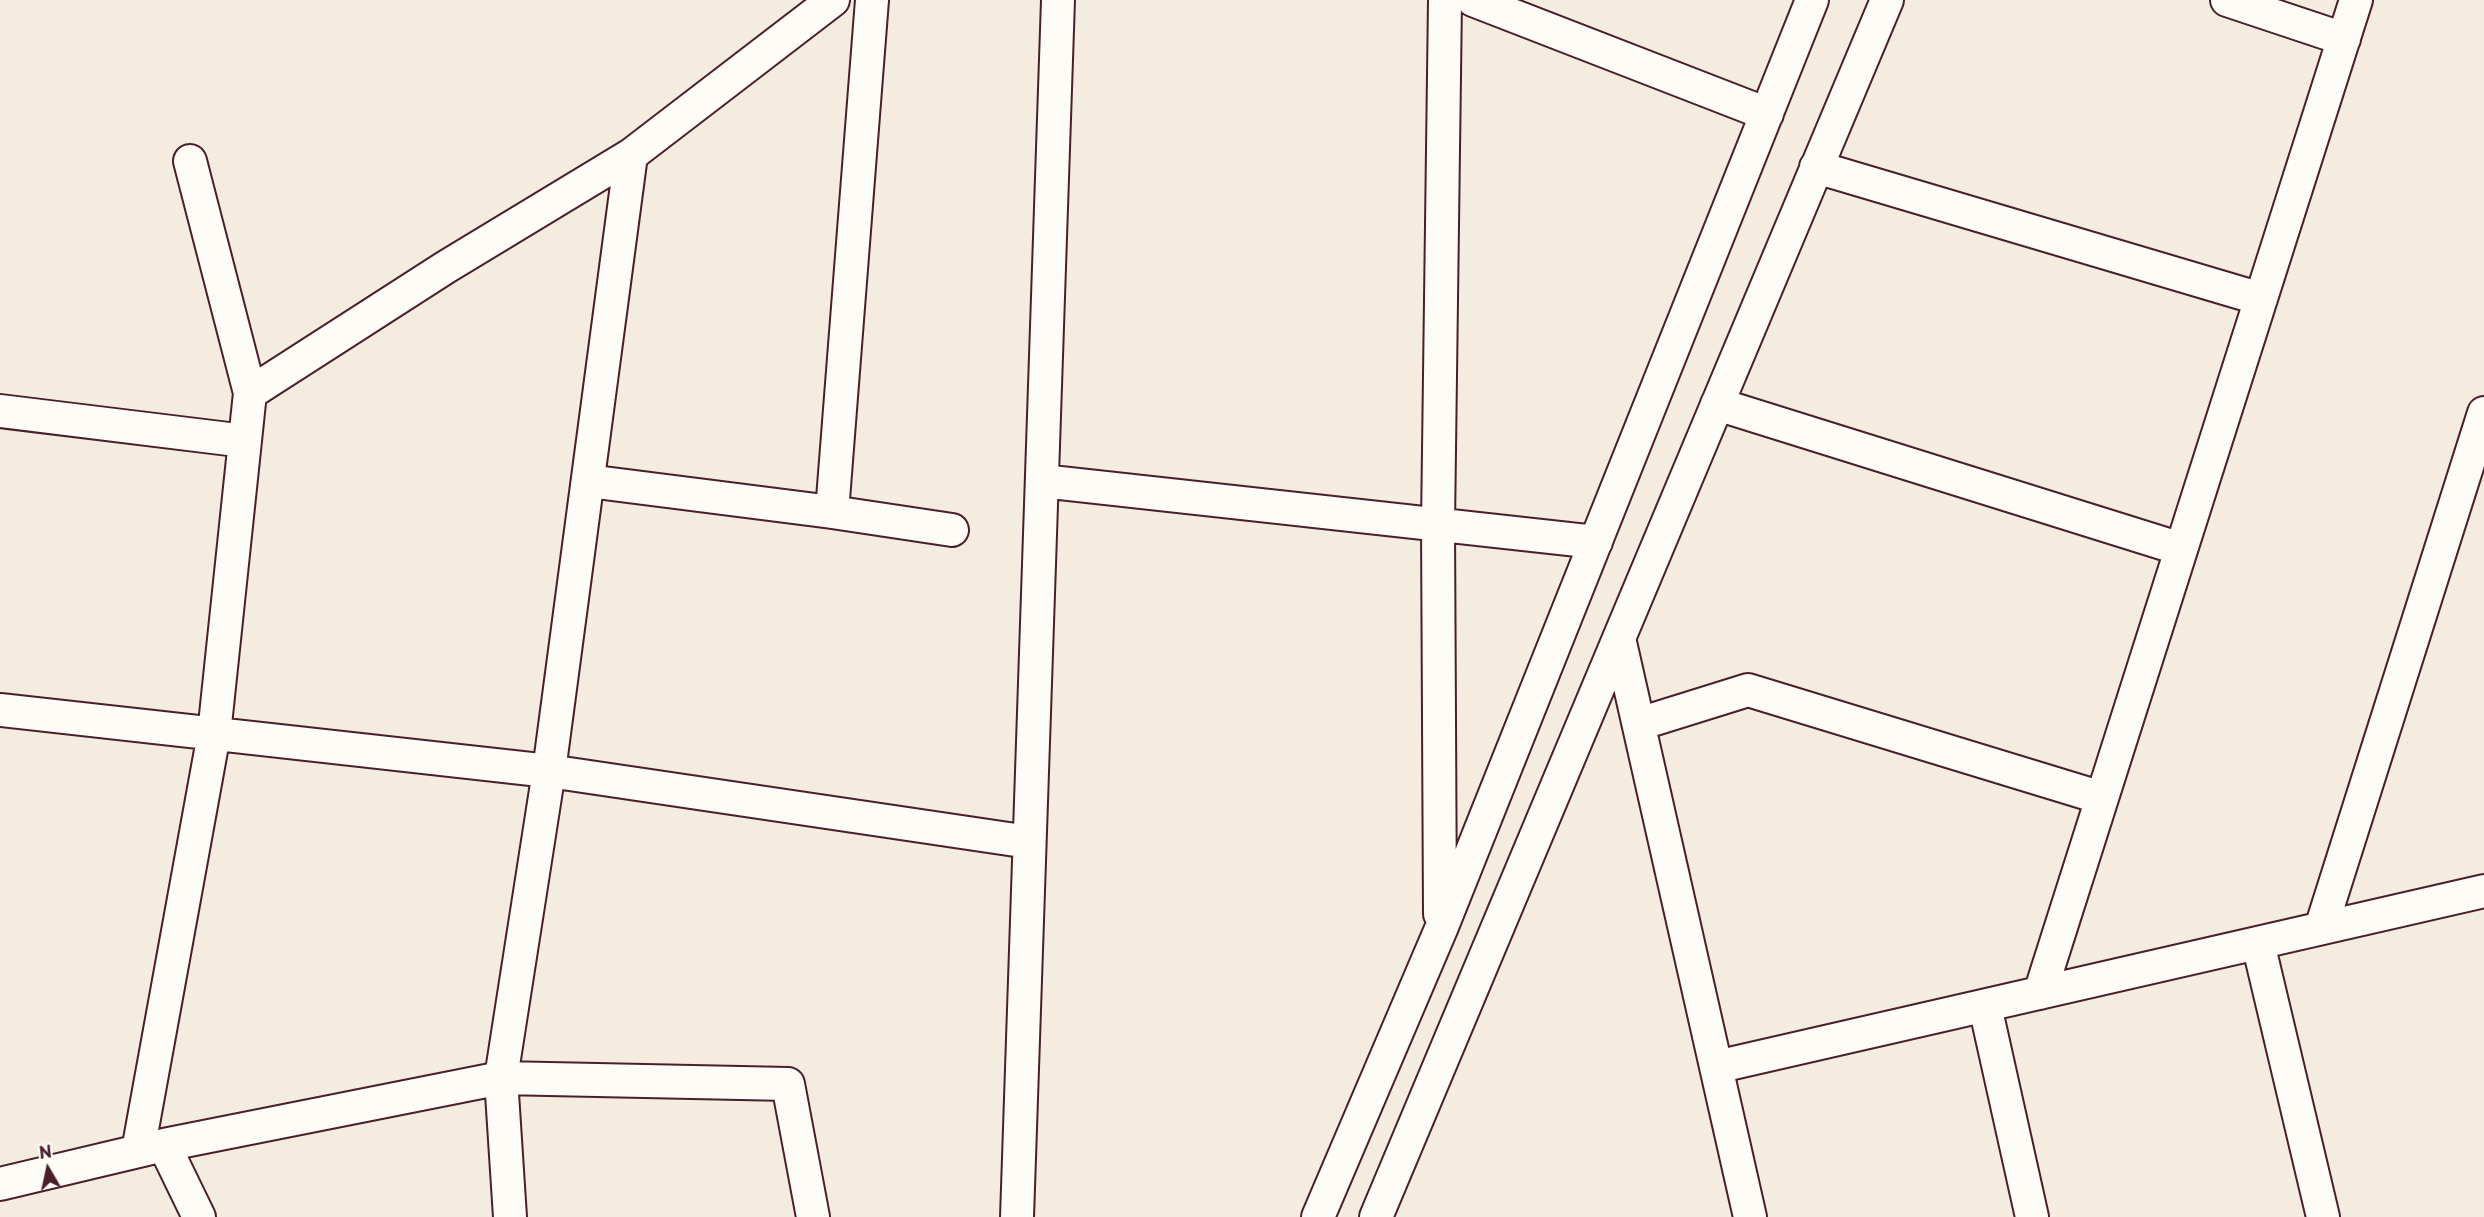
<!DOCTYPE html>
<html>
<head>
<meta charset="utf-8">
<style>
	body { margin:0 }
	#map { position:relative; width:2484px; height:1217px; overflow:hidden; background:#f3ecdf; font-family:"Playpen Sans",sans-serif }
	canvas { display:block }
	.north { position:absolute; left:18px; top:1139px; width:60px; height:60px; -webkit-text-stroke:4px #fdfcf7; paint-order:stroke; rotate:351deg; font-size:16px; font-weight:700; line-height:24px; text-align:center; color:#4a1f2b }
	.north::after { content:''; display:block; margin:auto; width:21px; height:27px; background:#4a1f2b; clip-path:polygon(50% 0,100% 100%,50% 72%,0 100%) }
</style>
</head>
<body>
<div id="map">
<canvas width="2484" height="1217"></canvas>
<div class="north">N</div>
</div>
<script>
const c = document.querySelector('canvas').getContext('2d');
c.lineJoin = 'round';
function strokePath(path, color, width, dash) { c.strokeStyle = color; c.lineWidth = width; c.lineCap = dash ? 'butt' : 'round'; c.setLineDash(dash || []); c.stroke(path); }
const minor = new Path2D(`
	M1473,0L1767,114
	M2227,0L2344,39
	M1816,167L2261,299
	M250,393L446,267L631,155L833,0
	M1717,404L2181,549
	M0,411L245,441
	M588,481L832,512L952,530
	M1042,481L1596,542
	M832,512L872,0
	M1619,638L1750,1217
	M0,710L549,771L1029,842
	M1639,724L1748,690L2102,798
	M1440,914L1438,525L1445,0
	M2321,928L2484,413
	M2258,943L2323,1217
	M2040,993L2356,0
	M1985,1006L2032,1217
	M1716,1067L2484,891
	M164,1145L199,1217
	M138,1151L214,734L250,393L190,161
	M0,1184L164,1145L501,1078L788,1084L813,1217
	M510,1217L501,1078L549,771L631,155
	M1017,1217L1058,0
	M1318,1217L1441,929L1812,0
	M1376,1217L1887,0`);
strokePath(minor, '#4a1f2b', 36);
strokePath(minor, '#fdfcf7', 32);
</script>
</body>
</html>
